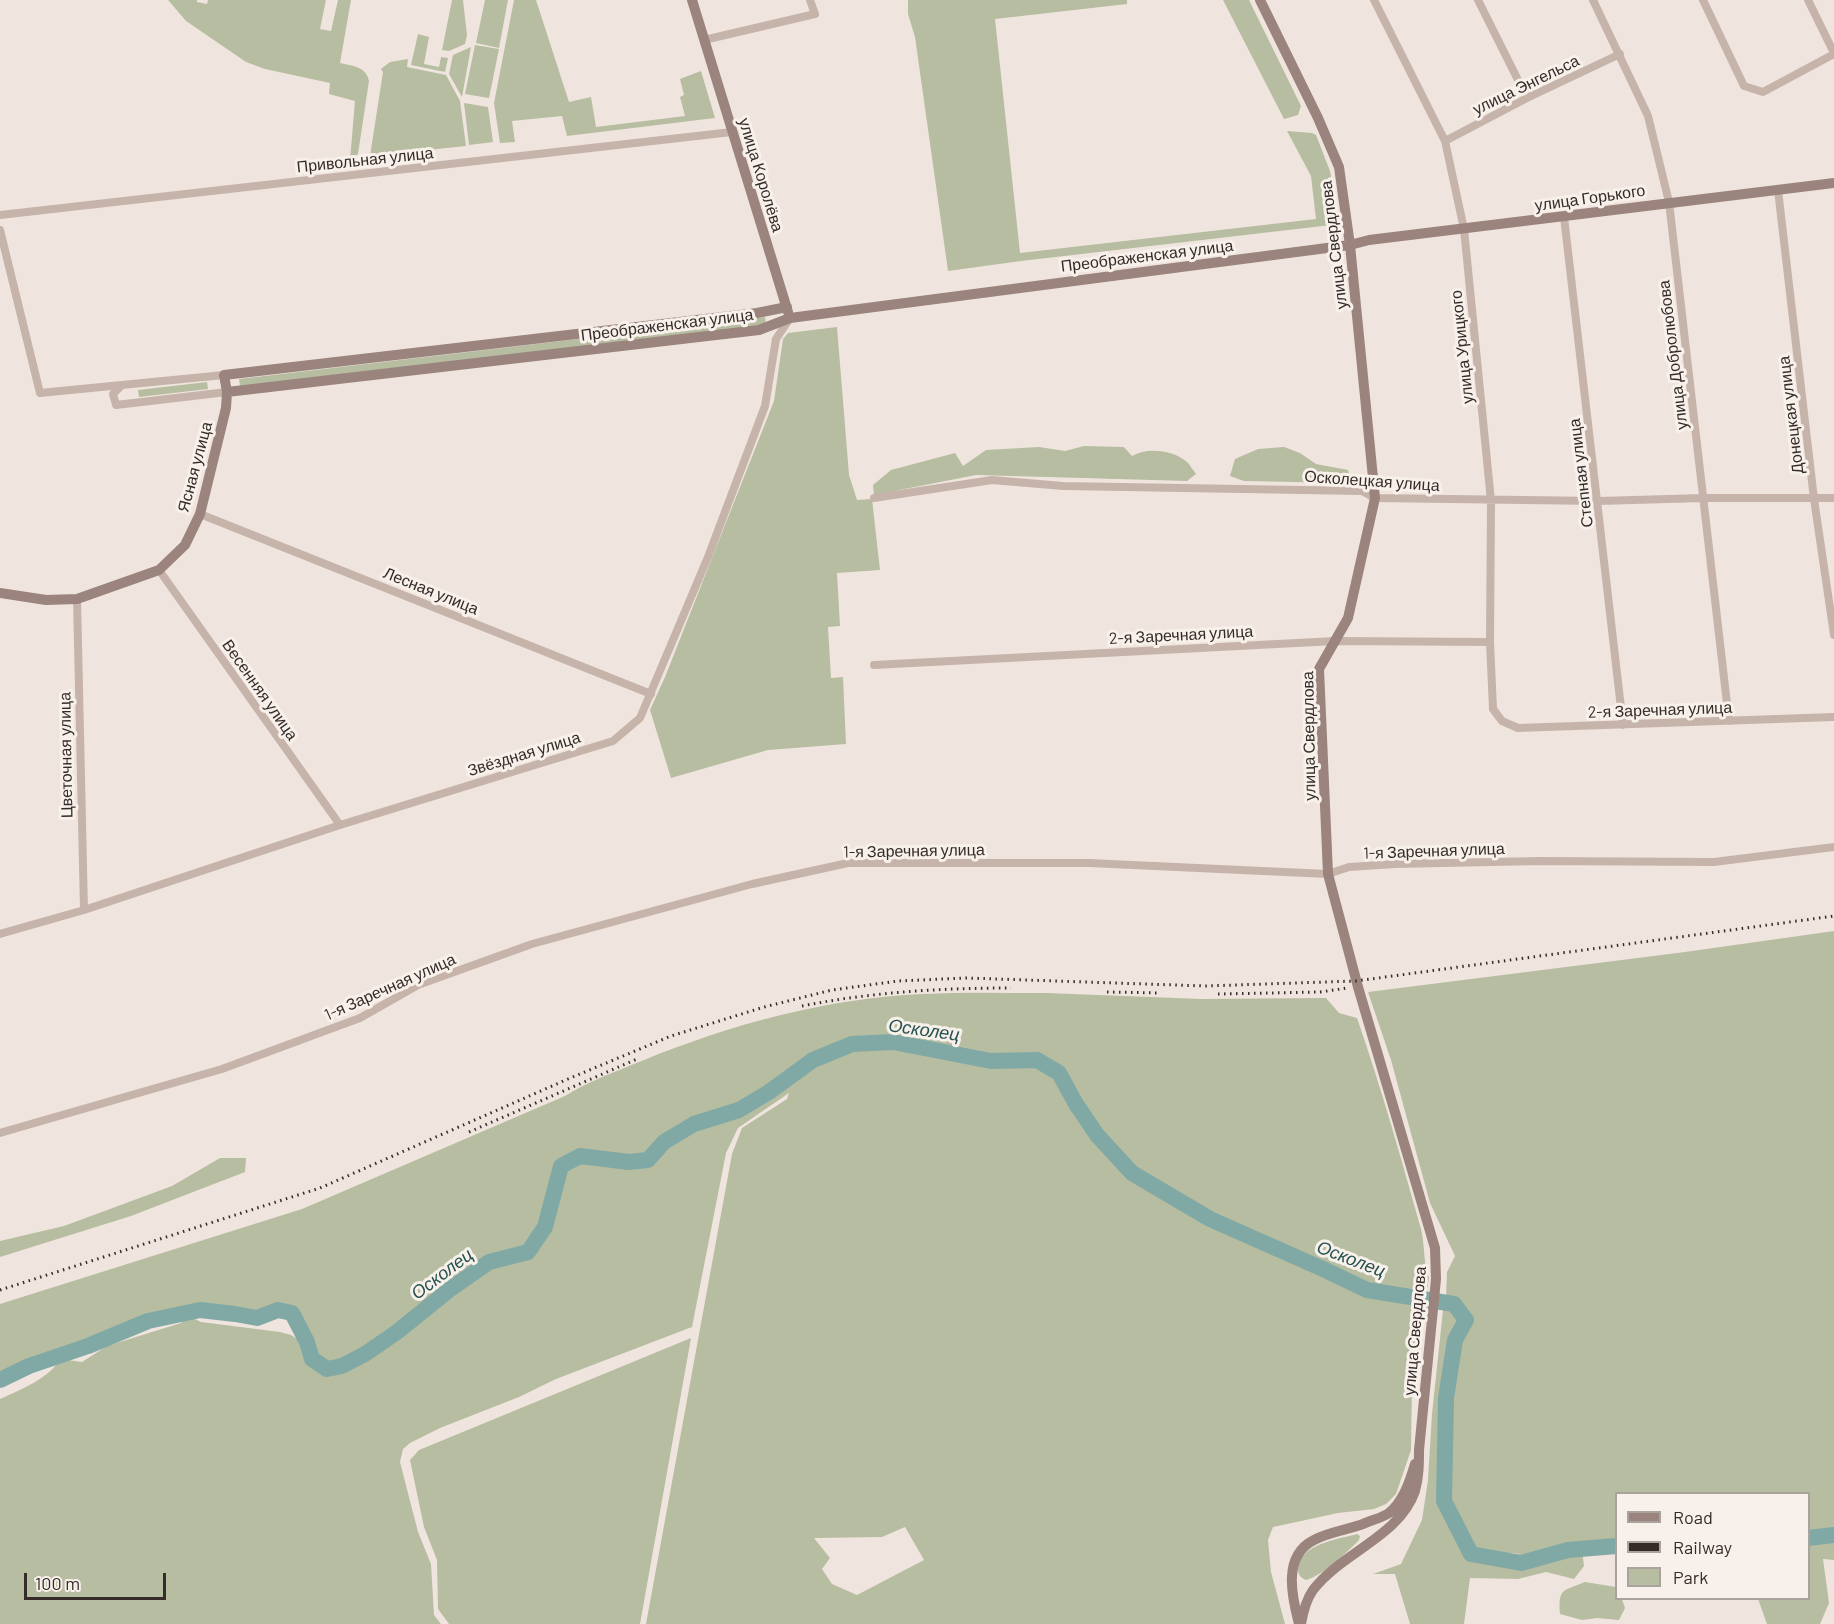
<!DOCTYPE html>
<html>
<head>
<meta charset="utf-8">
<style>
	body { margin:0 }
	#map { position:relative; width:1834px; height:1624px; overflow:hidden; background:#f0e5de; font-family:Barlow,sans-serif }
	canvas { display:block }
	.legend { position:absolute; left:1615px; top:1492px; width:195px; height:108px; box-sizing:border-box; background:#f8f0ea; border:2px solid #aaa29d; margin:0; padding:8px 10px; list-style:none; font-size:18px; color:#352c2a }
	.legend li { display:flex; align-items:center; gap:12px; height:30px }
	.legend b { width:30px; border:2px solid #aaa29d }
	.scale { position:absolute; left:24px; top:1573px; width:142px; height:27px; box-sizing:border-box; border:3px solid #352c2a; border-top:0; padding-left:8px; font-size:18px; line-height:21px; white-space:nowrap; color:#352c2a; -webkit-text-stroke:4px #f8f0ea; paint-order:stroke }
</style>
</head>
<body>
<div id="map">
<canvas width="1834" height="1624"></canvas>
<ul class="legend">
<li><b style="height:8px;background:#9a847d"></b>Road</li>
<li><b style="height:8px;background:#352c2a"></b>Railway</li>
<li><b style="height:16px;background:#b7bda0"></b>Park</li>
</ul>
<div class="scale">100 m</div>
</div>
<script>
const c = document.querySelector('canvas').getContext('2d');
c.lineJoin = 'round';
function fillPath(path, color) { c.fillStyle = color; c.fill(path, 'evenodd'); }
function strokePath(path, color, width, dash) { c.strokeStyle = color; c.lineWidth = width; c.lineCap = dash ? 'butt' : 'round'; c.setLineDash(dash || []); c.stroke(path); }
function drawText(font, color, halo, rows, align = 'center') {
  c.font = font + ' Barlow,sans-serif'; c.lineWidth = 6; c.setLineDash([]); c.textBaseline = 'middle'; c.strokeStyle = halo; c.fillStyle = color; for (const [text, x, y, turn = 0] of rows) {
    c.save(); c.translate(x, y); c.rotate((+turn || 0) * Math.PI / 180); c.textAlign = isNaN(turn) ? turn : align; if (halo) c.strokeText(text, 0, 0); c.fillText(text, 0, 0); c.restore();
  }
}
fillPath(new Path2D(`
	M168,0H197V2L207,4L208,0H326L320,29L331,31L338,0H351L340,63C352,66 366,66 369,81L358,154L350,160L355,101L329,94L330,83L265,69L246,62L186,21Z
	M452,0H463L467,35L465,44L449,51L442,50Z
	M485,0H508L499,48L476,43Z
	M514,0H536L569,102L591,97L596,127L685,116L680,97L684,95L680,79L701,71L715,118L567,136L562,116L512,121L515,142L500,143L494,103Z
	M908,0H1127V4L995,19L1020,253L1316,219L1311,176L1287,131L1312,133L1316,135L1330,171L1340,224L1021,261L948,271L915,37L908,14Z
	M1223,0H1249L1301,106L1298,115L1284,119Z
	M418,34L429,37L424,64L439,67L441,57L448,58L445,72L411,65Z
	M475,45L499,49L489,98L465,94Z
	M471,47L462,97L449,74L453,55Z
	M408,59L407,67L446,75L460,101L466,146L370,156L383,72L381,69L390,62Z
	M464,103L488,107L493,142L469,145Z
	M765,317L766,325L240,386L239,379Z
	M837,327L849,475L857,500L872,499L880,570L837,573L840,626L828,627L831,678L843,677L846,744L768,750L671,778L650,710L665,677L774,401L783,339L788,333Z
	M207,382L208,389L139,397L138,390Z
	M1084,446L1124,447L1132,456C1147,447 1174,450 1187,462C1190,465 1193,470 1196,474L1187,481L976,475L874,495L873,485L891,470L955,453L963,466L986,450L1039,447L1065,451Z
	M1284,447L1300,453L1316,464L1348,470L1350,478L1345,483L1244,481L1230,476L1235,459L1258,449Z
	M1834,931V1560L1823,1559L1829,1603L1820,1624H1767L1758,1599L1808,1598V1494H1616V1543L1581,1541L1584,1566L1574,1579L1546,1572L1518,1579L1470,1578L1464,1624H1410L1395,1574H1373L1401,1564L1422,1520L1428,1480L1432,1414L1443,1310L1454,1307L1463,1322L1452,1339L1449,1367L1443,1398L1440,1502L1468,1558L1522,1554L1473,1551L1449,1500L1451,1398L1460,1342L1471,1320L1457,1299L1446,1297L1447,1272L1455,1256L1430,1203L1391,1060L1368,992L1685,952Z
	M1046,993L1202,999L1326,998L1339,1013L1357,1018C1381,1087 1401,1158 1421,1229C1425,1245 1423,1262 1429,1278L1412,1382L1411,1450L1396,1494L1386,1504L1374,1509L1338,1513L1273,1527L1268,1540L1271,1572L1285,1624H646L732,1154L742,1128L787,1099L789,1093L738,1128L726,1153L692,1327L556,1379L519,1397L440,1428L410,1443L403,1449L400,1462L418,1532L431,1564L434,1615L441,1624H0V1399C22,1389 46,1380 61,1359L82,1362L107,1346L181,1323L189,1316L201,1322L280,1332L291,1335L305,1344L310,1361L328,1372L344,1369L374,1352L491,1264L532,1254L547,1230L556,1203L563,1169L579,1159L629,1166L651,1164L671,1146L697,1127L741,1113L788,1087L779,1078L737,1105L693,1121L660,1140L644,1157L628,1158L593,1151L575,1154L559,1164L552,1197L541,1224L520,1252L488,1259L443,1291L364,1352L341,1365L327,1367L313,1358L309,1342L293,1312L278,1308L258,1316L200,1308L146,1319L87,1343L27,1363L0,1376V1304L302,1209L565,1096C589,1081 617,1071 644,1060C732,1024 828,998 923,994C964,992 1005,993 1046,993ZM905,1527L924,1560L857,1595L832,1584L822,1569L830,1558L814,1538L882,1537Z
	M220,1158H246L245,1172L131,1216L0,1257V1241L64,1226L172,1186Z
	M691,1338L640,1624H449L438,1609L437,1560L424,1527L410,1460L419,1450Z
	M1357,1534L1360,1536L1359,1540C1345,1554 1325,1574 1306,1580C1301,1578 1298,1575 1298,1569C1299,1544 1339,1539 1357,1534Z
	M1585,1582L1616,1587V1598L1622,1599L1625,1608L1619,1620L1597,1618L1582,1620L1560,1614C1558,1588 1563,1591 1585,1582Z`), '#b7bda0');
strokePath(new Path2D(`
	M0,1380L29,1366L88,1346L148,1321L200,1310L235,1314L257,1318L278,1310L292,1313L307,1342L312,1359L327,1369L342,1366L365,1354L397,1332L449,1290L489,1262L528,1252L545,1227L561,1166L580,1156L629,1162L648,1160L664,1142L694,1124L739,1110L769,1092L813,1060L852,1044L893,1042L991,1061L1037,1060L1059,1073L1076,1104L1097,1135L1132,1173L1210,1219L1323,1269L1367,1290L1454,1304L1466,1320L1455,1340L1446,1398L1444,1501L1471,1554L1521,1563L1568,1550L1616,1546
	M1808,1538L1834,1535`), '#80a9a6', 16);
strokePath(new Path2D(`
	M1374,0L1445,141L1464,229L1491,501L1490,642L1493,709L1502,721L1518,728L1834,717
	M1478,0L1527,98
	M1593,0L1648,116L1669,202L1729,721
	M1703,0L1744,86L1763,92L1834,54
	M1808,0L1834,53
	M704,40L815,14L810,0
	M1445,141L1527,98L1620,54
	M1778,190L1814,499L1834,635
	M0,215L732,132
	M1564,217L1623,725
	M0,230L40,393L224,375
	M121,386L113,394L116,405L227,392
	M874,498L992,480L1063,486L1362,491L1375,498L1598,501L1703,498H1834
	M200,514L651,694
	M159,570L340,825
	M77,599L84,910
	M874,665L1335,641L1490,642
	M0,934L84,910L340,825L613,741L640,718L708,557L765,406L776,339L790,318
	M0,1133L222,1069L360,1018L418,985L532,944L752,884L848,863H1089L1328,874L1349,867L1395,864L1540,861L1714,862L1834,847`), '#c6b4ab', 8);
strokePath(new Path2D(`
	M692,0L788,312
	M1260,0L1318,118L1339,167L1350,245L1375,498L1348,618L1319,669L1328,874L1358,987L1435,1248L1436,1279L1419,1450C1419,1464 1419,1477 1415,1491C1399,1537 1342,1552 1313,1590C1306,1600 1303,1612 1301,1624
	M227,392L759,330L790,318L1350,245L1369,240L1834,183
	M0,593L46,600L77,599L159,570L185,545L200,514L226,408L227,392L224,375L757,313L787,307
	M1299,1624C1292,1597 1282,1556 1314,1540C1329,1532 1347,1530 1363,1524C1371,1520 1382,1518 1389,1513C1403,1502 1410,1481 1415,1464`), '#9a847d', 10);
strokePath(new Path2D(`
	M1107,992L1161,993
	M1218,994L1320,992L1347,988
	M802,1006C872,992 941,988 1011,988
	M469,1132L637,1059
	M0,1290L320,1188L568,1079L671,1036L764,1007L832,990L898,981L967,978L1205,986L1356,981L1834,916`), '#352c2a', 3, [1.5, 4.5]);
drawText('16px', '#352c2a', '#f8f0ea', [
	["улица Энгельса",1526,85,-26],
	["Привольная улица",365,160,-6],
	["улица Королёва",761,175,73],
	["улица Горького",1590,198,-8],
	["улица Свердлова",1334,245,-97],
	["Преображенская улица",1147,256,-7],
	["Преображенская улица",667,325,-7],
	["улица Урицкого",1462,347,-96],
	["улица Добролюбова",1673,355,-97],
	["Донецкая улица",1791,415,-97],
	["Ясная улица",195,467,-75],
	["Степная улица",1581,473,-97],
	["Осколецкая улица",1372,481,4],
	["Лесная улица",431,591,22],
	["2-я Заречная улица",1181,635,-3],
	["Весенняя улица",260,690,55],
	["2-я Заречная улица",1660,710,-2],
	["улица Свердлова",1309,736,-91],
	["Звёздная улица",524,754,-17],
	["Цветочная улица",66,755,-91],
	["1-я Заречная улица",914,851,-1],
	["1-я Заречная улица",1434,851,-2],
	["1-я Заречная улица",390,987,-24],
	["улица Свердлова",1415,1331,-85]
]);
drawText('italic 18px', '#24524f', '#f8f0ea', [
	["Осколец",924,1030,8],
	["Осколец",1351,1259,21],
	["Осколец",442,1274,-37]
]);
</script>
</body>
</html>
